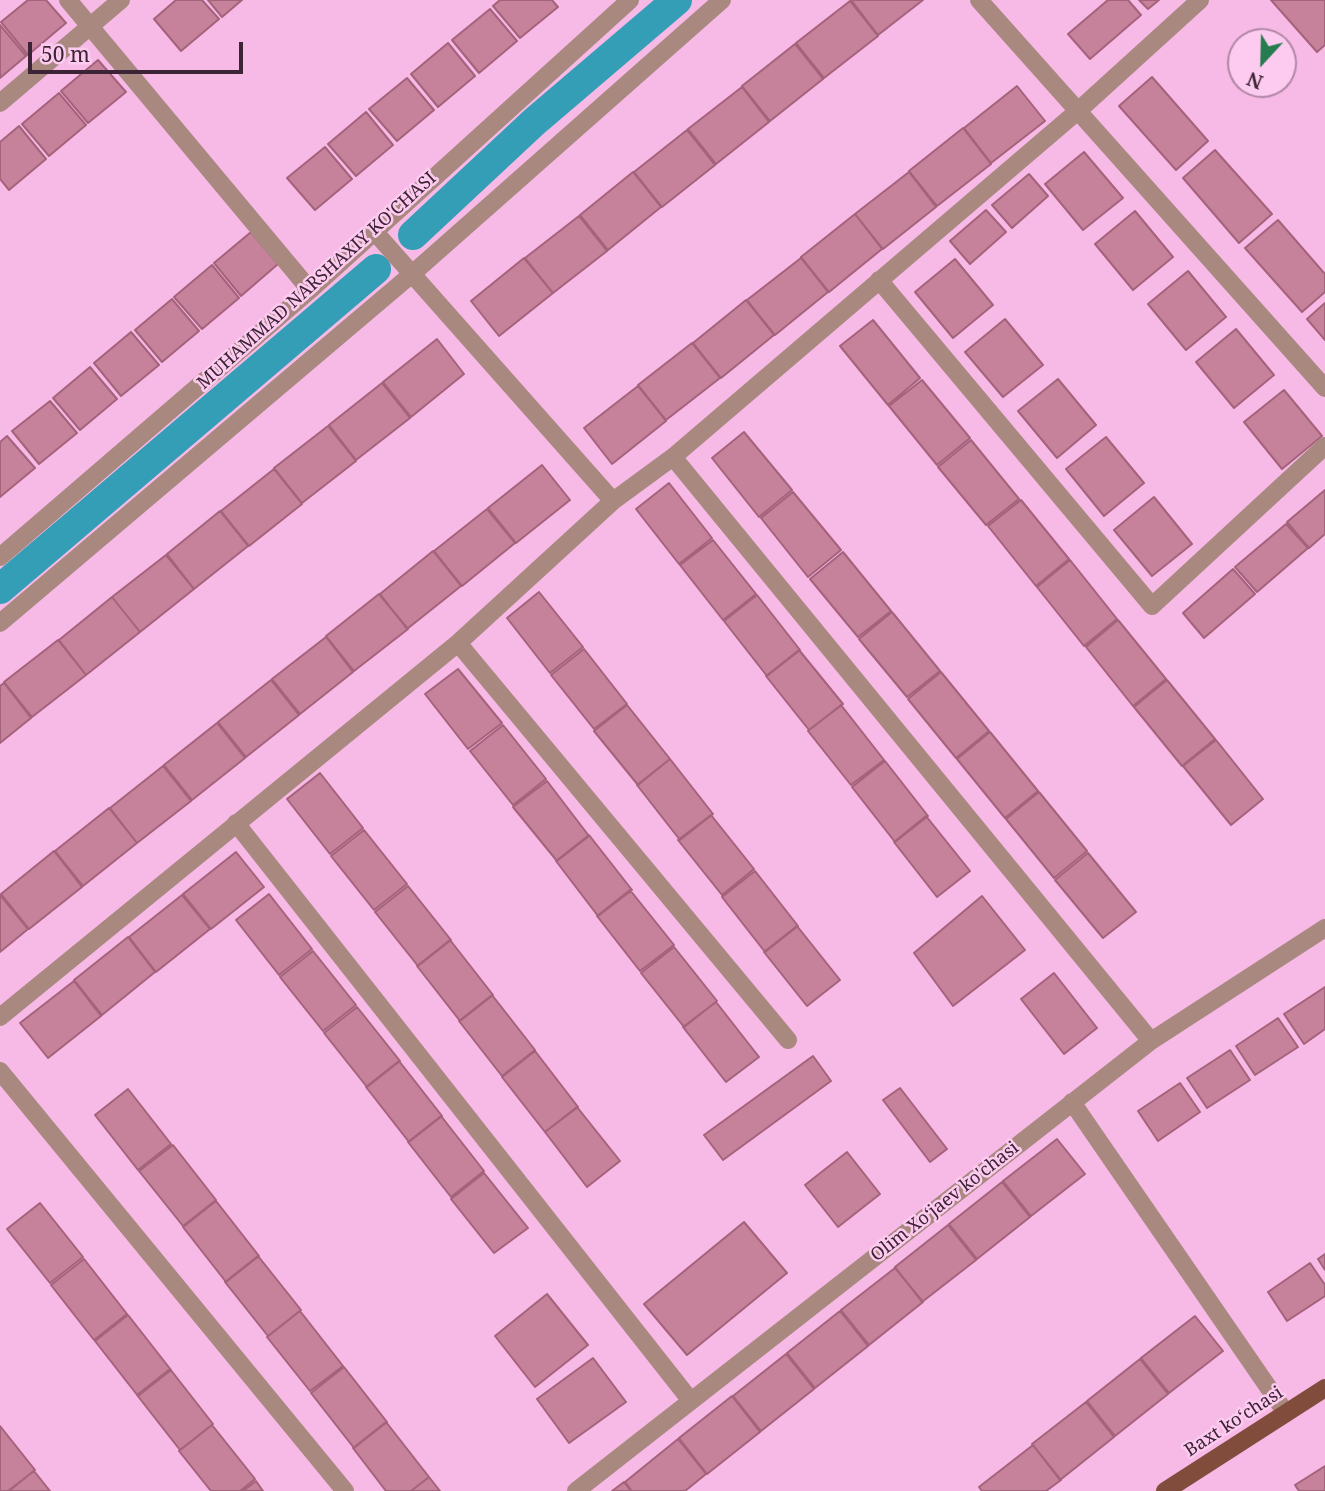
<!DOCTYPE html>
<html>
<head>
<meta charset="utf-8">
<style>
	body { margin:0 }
	#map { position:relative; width:1325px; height:1491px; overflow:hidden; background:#f7b9e6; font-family:"Noto Serif",serif }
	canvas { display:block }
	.north { position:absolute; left:1227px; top:28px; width:70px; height:70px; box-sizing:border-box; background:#fdcbef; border:2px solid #b088a5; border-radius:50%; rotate:202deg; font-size:19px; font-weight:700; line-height:28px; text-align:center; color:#3c2436 }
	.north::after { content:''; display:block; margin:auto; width:24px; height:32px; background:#267c4f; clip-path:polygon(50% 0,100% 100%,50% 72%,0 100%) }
	.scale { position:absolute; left:28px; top:42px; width:215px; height:32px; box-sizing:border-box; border:4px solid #3c2436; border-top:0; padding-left:9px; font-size:21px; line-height:24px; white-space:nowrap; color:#3c2436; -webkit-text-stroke:5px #fdcbef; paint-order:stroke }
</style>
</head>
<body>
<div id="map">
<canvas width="1325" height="1491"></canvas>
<div class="north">N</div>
<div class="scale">50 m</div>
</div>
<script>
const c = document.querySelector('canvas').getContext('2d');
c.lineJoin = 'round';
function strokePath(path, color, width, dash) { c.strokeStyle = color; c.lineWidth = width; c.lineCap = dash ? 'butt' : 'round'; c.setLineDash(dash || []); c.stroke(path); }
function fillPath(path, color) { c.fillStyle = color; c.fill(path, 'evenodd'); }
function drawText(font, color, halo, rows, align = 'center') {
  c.font = font + ' "Noto Serif",serif'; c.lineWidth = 5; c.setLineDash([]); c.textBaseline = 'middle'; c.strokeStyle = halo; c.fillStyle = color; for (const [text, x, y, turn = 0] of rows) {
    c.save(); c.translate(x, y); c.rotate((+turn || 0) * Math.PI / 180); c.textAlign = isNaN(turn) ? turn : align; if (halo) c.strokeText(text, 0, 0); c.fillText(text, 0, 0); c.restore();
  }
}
strokePath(new Path2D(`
	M413,235L534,122L677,0
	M0,589L376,269`), '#339eb6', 30);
const building = new Path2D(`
	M28,0H46L66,23L28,55L1,22Z
	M176,0H202L219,19L181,51L154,19Z
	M208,0H242L222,17Z
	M500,0H552L558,7L520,38L493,6Z
	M851,0H923L878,35Z
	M1108,0H1128L1141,15L1090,59L1068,34Z
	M1139,0H1159L1148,9Z
	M1271,0H1325V45L1317,52Z
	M850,1L878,36L824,78L796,43Z
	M490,9L517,41L479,73L452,40Z
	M0,25L26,56L0,78Z
	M448,43L475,76L438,107L411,74Z
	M795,44L823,79L770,121L742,86Z
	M98,60L126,92L88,123L61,91Z
	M1152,77L1208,141L1176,170L1119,106Z
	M407,78L434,110L397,141L369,109Z
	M1017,86L1045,121L991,163L964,128Z
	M742,87L769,122L716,164L688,129Z
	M59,93L86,125L49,156L22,124Z
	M366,112L393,145L356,176L328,144Z
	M19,126L46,159L9,190L0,179V142Z
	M963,128L991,164L937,206L909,171Z
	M687,130L715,165L662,207L634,172Z
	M325,147L352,179L315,210L287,178Z
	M1215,150L1272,214L1239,243L1183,178Z
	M1084,152L1123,198L1083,230L1045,184Z
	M633,172L661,207L608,250L580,215Z
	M909,172L936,207L883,249L855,214Z
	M1029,174L1048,196L1012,228L992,205Z
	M986,210L1006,232L970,264L950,241Z
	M1135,211L1173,257L1133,290L1095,244Z
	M855,214L882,249L829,292L801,257Z
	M579,216L607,251L553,293L525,258Z
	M1278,220L1325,274V292L1302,312L1245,248Z
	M251,232L278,264L241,296L214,263Z
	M524,258L553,293L499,336L471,301Z
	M801,258L828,292L775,335L747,300Z
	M955,259L993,305L953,338L915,292Z
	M212,265L239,298L202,329L174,297Z
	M1188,271L1226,317L1186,350L1148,304Z
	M172,299L199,331L162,362L135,330Z
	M746,300L774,335L721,378L693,343Z
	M1325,303V340L1307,319Z
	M1005,319L1043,365L1003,397L965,352Z
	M873,320L920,378L888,405L840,346Z
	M1236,329L1274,375L1234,408L1196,362Z
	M131,332L159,365L121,396L94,363Z
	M437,339L464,374L411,417L383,382Z
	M692,343L720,378L666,420L638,385Z
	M90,367L117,399L80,430L53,398Z
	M1058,379L1096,425L1057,458L1018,411Z
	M922,380L970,438L937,465L889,406Z
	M382,383L410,418L356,460L329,425Z
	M638,386L666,421L612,464L584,428Z
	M1284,390L1322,436L1282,469L1244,422Z
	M50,401L77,433L39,464L12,431Z
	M328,426L356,461L302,503L274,468Z
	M744,432L792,490L759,517L712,458Z
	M7,436L35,468L0,497V442Z
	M1106,437L1144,483L1104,516L1066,469Z
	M971,440L1019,499L986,525L938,467Z
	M542,465L570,500L516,543L488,508Z
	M274,469L302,504L249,546L221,511Z
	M669,483L712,538L679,564L636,509Z
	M1325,490V534L1309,548L1287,522Z
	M793,492L841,550L808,577L761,518Z
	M1154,497L1192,544L1152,576L1114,530Z
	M1021,500L1069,559L1036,586L988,526Z
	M487,509L515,543L462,586L434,551Z
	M220,511L248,546L194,589L167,554Z
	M1286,524L1308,548L1257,592L1235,567Z
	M713,540L756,594L723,620L680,565Z
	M433,551L461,586L407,629L380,594Z
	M843,552L891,611L858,637L810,579Z
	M166,555L194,589L140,632L112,597Z
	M1070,560L1117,619L1084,646L1037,587Z
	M1233,569L1255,594L1204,638L1183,613Z
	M539,592L583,647L550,673L507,618Z
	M379,594L408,629L354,671L326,636Z
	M757,595L800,650L767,676L724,621Z
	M112,597L140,632L86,675L59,640Z
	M892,612L940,671L907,697L859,639Z
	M1118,620L1166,679L1133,706L1086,647Z
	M326,637L353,672L300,714L272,679Z
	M58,640L86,675L32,717L4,682Z
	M584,649L627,704L594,729L551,675Z
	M799,650L843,704L809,730L766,676Z
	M458,669L502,723L468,749L425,694Z
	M941,672L989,731L956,758L908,699Z
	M271,680L299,715L246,757L218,722Z
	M1167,680L1215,739L1182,766L1134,707Z
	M4,683L31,718L0,743V686Z
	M627,705L670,759L638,785L594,731Z
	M841,705L884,760L851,785L808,731Z
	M217,723L245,758L192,800L164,765Z
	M503,725L546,779L513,805L470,751Z
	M990,732L1038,791L1005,818L957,759Z
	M1216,740L1263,799L1231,825L1183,766Z
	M670,759L713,814L680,840L637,785Z
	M885,761L928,816L895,842L852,787Z
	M163,766L191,801L137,843L110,808Z
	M320,773L363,828L330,854L287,799Z
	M547,781L589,836L557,861L513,807Z
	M1039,792L1087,851L1054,878L1006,819Z
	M109,808L137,843L83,886L55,851Z
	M711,815L754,869L722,895L678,840Z
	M926,816L970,871L937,897L894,842Z
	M364,830L407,884L374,910L331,856Z
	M589,835L632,890L598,916L556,861Z
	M54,851L82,887L29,929L1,894Z
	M236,852L264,887L211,929L183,894Z
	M1088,853L1136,912L1103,938L1055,880Z
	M755,871L798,926L765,952L722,897Z
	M408,886L451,940L418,966L375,912Z
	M630,890L674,945L640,971L597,916Z
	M269,894L312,949L279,975L236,920Z
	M0,895L28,929L0,952Z
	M182,895L210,929L156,972L129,937Z
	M982,896L1025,950L953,1006L914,953Z
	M797,926L840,980L807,1006L764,952Z
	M128,937L155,972L102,1015L74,980Z
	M450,940L493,995L460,1021L417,966Z
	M674,947L717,1001L684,1027L641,973Z
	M313,951L356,1005L323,1031L280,977Z
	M1054,973L1097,1028L1064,1054L1021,999Z
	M74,981L101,1016L48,1058L20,1023Z
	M1325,987V1029L1304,1044L1284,1014Z
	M492,995L535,1050L502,1076L459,1021Z
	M716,1002L759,1057L726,1082L683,1027Z
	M357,1007L400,1061L367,1087L324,1033Z
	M1278,1018L1298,1047L1255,1075L1236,1046Z
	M1230,1050L1250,1080L1207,1108L1187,1078Z
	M535,1051L578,1107L545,1132L502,1077Z
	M813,1056L831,1081L723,1160L704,1135Z
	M399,1061L442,1116L409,1142L366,1087Z
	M1180,1083L1200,1112L1158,1141L1138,1111Z
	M900,1088L947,1149L930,1162L883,1100Z
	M128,1089L171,1144L138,1170L95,1115Z
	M577,1107L620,1161L587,1187L545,1132Z
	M441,1116L484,1171L451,1197L408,1142Z
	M1057,1139L1085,1174L1031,1216L1003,1181Z
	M173,1145L216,1200L183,1226L139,1171Z
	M847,1152L880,1194L838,1227L805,1185Z
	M484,1173L528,1228L494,1253L451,1199Z
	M1002,1182L1030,1217L977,1259L949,1224Z
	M216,1201L259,1256L226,1282L183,1227Z
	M40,1203L83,1257L50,1283L7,1229Z
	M744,1222L787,1273L687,1355L644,1304Z
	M948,1225L976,1260L922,1302L895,1267Z
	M1325,1254V1270L1318,1259Z
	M258,1256L301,1310L268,1336L225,1282Z
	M84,1259L127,1314L94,1340L51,1285Z
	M1310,1263L1325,1285V1296L1287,1321L1268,1292Z
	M895,1268L923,1302L869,1345L841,1310Z
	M547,1294L588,1345L535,1387L495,1336Z
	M300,1311L343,1366L310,1391L267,1337Z
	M840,1311L868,1346L815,1388L787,1353Z
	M128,1315L171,1370L138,1396L95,1341Z
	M1195,1316L1223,1351L1169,1393L1141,1358Z
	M786,1354L814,1389L761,1431L733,1396Z
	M593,1358L626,1402L569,1443L537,1399Z
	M1140,1359L1168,1394L1115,1436L1087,1401Z
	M344,1367L387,1422L354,1448L311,1393Z
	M170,1369L213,1424L180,1450L137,1395Z
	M732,1396L760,1432L707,1474L679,1438Z
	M1086,1402L1114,1437L1060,1480L1032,1444Z
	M386,1422L429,1477L411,1491H386L353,1448Z
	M212,1425L255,1479L240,1491H211L179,1451Z
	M0,1426L35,1470L9,1491H0Z
	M678,1439L706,1474L685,1491H632L625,1482Z
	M1033,1445L1061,1480L1046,1491H982L979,1487Z
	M1325,1466V1491H1299L1295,1485Z
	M34,1471L50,1491H8Z
	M429,1477L440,1491H411Z
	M256,1481L263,1491H243Z
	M624,1482L631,1491H612Z`);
fillPath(building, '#c7829b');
strokePath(building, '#a5627b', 2);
strokePath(new Path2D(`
	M68,0L310,290
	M979,0L1325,388
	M0,103L121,0
	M374,231L613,501
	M879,280L1152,606L1325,446
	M673,457L1151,1041
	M0,557L310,290L630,0
	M0,623L412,274L722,0
	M458,643L788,1040
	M236,823L691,1401
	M0,1017L458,643L613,501L673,457L1079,110L1200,0
	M0,1071L345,1491
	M1072,1102L1286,1413
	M576,1491L1151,1041L1325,928`), '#a8887f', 18);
strokePath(new Path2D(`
	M1165,1491L1325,1388`), '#824c3d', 18);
drawText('18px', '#3c2436', '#fdcbef', [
	["MUHAMMAD NARSHAXIY KO'CHASI",317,281,-42],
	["Olim Xoʻjaev ko'chasi",945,1202,-38],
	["Baxt koʻchasi",1234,1422,-33]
]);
</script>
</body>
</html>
